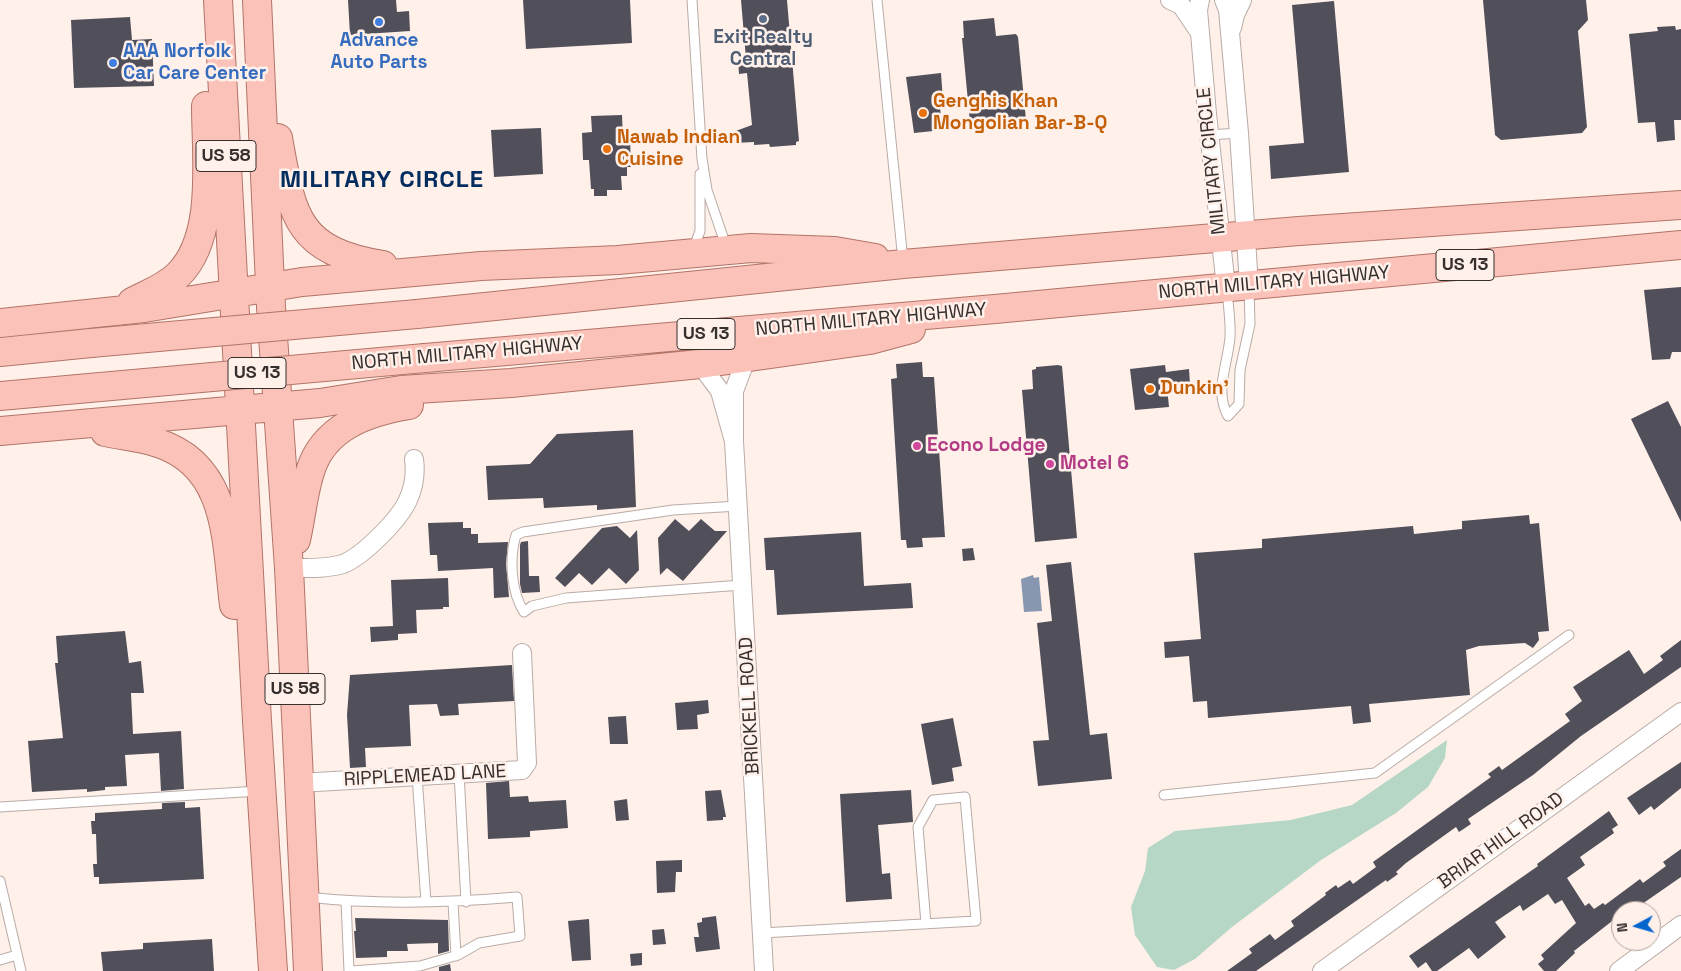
<!DOCTYPE html>
<html>
<head>
<meta charset="utf-8">
<style>
	body { margin:0 }
	#map { position:relative; width:1681px; height:971px; overflow:hidden; background:#fff0ea; font-family:"Space Grotesk",sans-serif }
	canvas { display:block }
	.north { position:absolute; left:1611px; top:901px; width:50px; height:50px; box-sizing:border-box; background:#fff0ea; border:1px solid #aea39e; border-radius:50%; rotate:264deg; font-size:14px; font-weight:700; line-height:20px; text-align:center; color:#352f2d }
	.north::after { content:''; display:block; margin:auto; width:18px; height:22px; background:#0465cd; clip-path:polygon(50% 0,100% 100%,50% 72%,0 100%) }
</style>
</head>
<body>
<div id="map">
<canvas width="1681" height="971"></canvas>
<div class="north">N</div>
</div>
<script>
const c = document.querySelector('canvas').getContext('2d');
c.lineJoin = 'round';
function fillPath(path, color) { c.fillStyle = color; c.fill(path, 'evenodd'); }
function strokePath(path, color, width, dash) { c.strokeStyle = color; c.lineWidth = width; c.lineCap = dash ? 'butt' : 'round'; c.setLineDash(dash || []); c.stroke(path); }
function drawText(font, color, halo, rows, align = 'center') {
  c.font = font + ' "Space Grotesk",sans-serif'; c.lineWidth = 5; c.setLineDash([]); c.textBaseline = 'middle'; c.strokeStyle = halo; c.fillStyle = color; for (const [text, x, y, turn = 0] of rows) {
    c.save(); c.translate(x, y); c.rotate((+turn || 0) * Math.PI / 180); c.textAlign = isNaN(turn) ? turn : align; if (halo) c.strokeText(text, 0, 0); c.fillText(text, 0, 0); c.restore();
  }
}
fillPath(new Path2D(`
	M1447,740L1445,758L1428,787L1396,813L1321,860L1232,927L1195,959L1174,970L1157,967L1135,935L1131,907L1145,871L1148,848L1175,831L1291,820L1352,805Z`), '#b6d6c6');
fillPath(new Path2D(`
	M1033,575L1034,578L1039,577L1042,611L1024,612L1021,579Z`), '#8797af');
fillPath(new Path2D(`
	M348,0H396L397,12L409,11L410,31L350,35Z
	M523,0H630L632,43L526,49Z
	M741,0H787L799,141L796,142V145L770,147L769,144L754,145V142L734,143L733,132L752,125L747,73L739,74L738,59H746Z
	M1483,0H1586L1588,20L1578,31L1587,127L1582,133L1501,140L1495,135Z
	M1334,1L1349,172L1271,179L1269,146L1304,143L1292,5Z
	M130,17L132,40L152,39L154,86L74,88L71,20Z
	M994,18L996,36L1016,34L1018,37L1026,120L970,123L962,38H964L963,21Z
	M1675,26L1676,30L1681,29V120H1674L1675,140L1657,142L1655,122L1638,123L1629,34L1658,31L1657,27Z
	M941,73L943,101H939L943,130L914,133L906,77Z
	M622,115L623,140L630,139L631,167H627V176H621L622,190H607V196H594V189H591L589,160H583L582,133L592,132L591,116Z
	M541,128L543,174L494,177L491,130Z
	M1681,287V352H1672L1670,359L1652,360L1644,290Z
	M922,362L923,377H934L945,537L922,538L923,547L907,548L906,540H901L891,379L897,378L896,364Z
	M1058,365L1062,366L1077,538L1035,542L1022,390L1033,389L1032,370L1036,369V367Z
	M1165,365L1166,372L1189,369L1190,384L1167,387L1169,407L1135,410L1130,369Z
	M1668,401L1681,427V522L1631,419Z
	M633,430L636,507L597,510V505L544,508L543,498L488,500L486,466L530,464L557,434Z
	M1529,515L1530,524L1539,523L1549,631L1538,632L1539,640L1533,648L1525,643L1479,646L1466,650L1470,695L1369,704L1371,722L1353,724L1351,706L1208,718L1207,701L1193,702L1189,656L1165,658L1164,642L1201,639L1194,553L1262,548V539L1413,526L1414,534L1462,529V521Z
	M675,519L689,531L701,519L715,531H727L683,581L667,568L660,575L658,538Z
	M463,522V528H471V534H478V543L508,542L506,564L509,597L494,598L493,568L438,571L437,555H430L428,523Z
	M617,526L630,538L637,530L639,570L626,584L609,568L592,585L579,573L565,587L555,578L602,528Z
	M861,532L864,586L911,583L913,608L777,615L774,570H766L764,538Z
	M528,541L529,576H539L540,592L522,593L520,584V545L521,542Z
	M973,548L975,560L963,561L962,549Z
	M1071,562L1090,735L1107,733L1112,779L1038,786L1033,741L1049,740L1037,623L1052,621L1046,565Z
	M448,578L449,607H443V609L416,610L417,633L398,634V640L371,642L370,627L393,626L391,580Z
	M125,631L129,663L141,661L144,693H131L133,734L181,731L184,789L161,791L159,753L125,755L127,786L105,787V790L87,792V789L32,792L28,741L63,738L55,663H58L56,636Z
	M1681,640V667L1581,736L1533,775L1468,819L1471,824L1459,832L1456,827L1406,863L1396,872L1398,874L1387,882L1386,880L1256,971H1227L1252,953L1249,949L1270,934L1275,940L1294,926L1291,921L1326,895L1325,893L1336,885L1338,888L1350,880L1353,884L1376,867L1373,862L1491,777L1488,774L1499,766L1502,770L1570,721L1565,714L1582,701L1573,687L1629,650L1644,674L1663,660L1660,656Z
	M512,665L514,701L458,704L459,715L440,716L437,704L409,705L411,746L365,748L366,767L350,768L347,715L350,675Z
	M708,700L709,713L697,715L698,729L677,730L675,703Z
	M626,716L628,744H610L608,717Z
	M953,718L962,766L952,768L954,781L932,785L921,724Z
	M1681,762V788L1654,810L1651,806L1639,815L1627,798Z
	M509,781L510,797L528,796L529,802L566,800L568,828L530,831V837L488,839L486,783Z
	M721,790L726,817H723V820L707,821L705,791Z
	M911,790L913,822L878,825L882,874L890,873L892,899L846,902L840,794Z
	M627,799L629,820L616,821L614,801Z
	M185,802V808L200,807L204,879L99,884V877H94L93,864H97L96,834H92L91,821H95V813L162,809V803Z
	M1609,811L1618,825L1612,829L1614,833L1580,857L1585,865L1567,878L1585,906L1589,903L1594,909L1603,903L1605,905L1640,879L1643,883L1666,866L1663,862L1681,849V877L1632,911H1621V914L1574,951L1575,953L1556,971H1544L1538,964L1544,959L1541,955L1576,923L1562,900L1555,904L1548,894L1523,911L1520,905L1495,922L1506,937L1478,959L1469,948L1437,971H1432L1426,962L1418,968L1409,956L1538,866L1537,864Z
	M682,860V872H676L675,892L657,893L656,861Z
	M716,916L720,949L696,952L694,937H699L697,923L702,922V918Z
	M355,918L448,920L449,951L438,954V943L407,944L408,951H387V957L356,958L354,931H356Z
	M589,919L591,960L572,961L568,921Z
	M664,929L666,944L653,945L652,930Z
	M212,939L214,971H103L101,952L143,949V943Z
	M642,953V965L631,966L630,954Z
	M450,964L451,971H439V967Z`), '#514f5a');
const service = new Path2D(`
	M692,0L702,159L707,190L726,246
	M877,0L903,261
	M1209,135L1239,133
	M693,250L700,231V174
	M1227,290C1228,305 1231,322 1230,337C1228,364 1214,391 1228,416L1239,404L1240,370L1250,324L1249,288
	M738,506L673,510L523,532L516,535C509,558 511,592 524,612L532,606L566,598L742,585
	M459,773L466,902
	M417,776L426,902
	M1164,795L1375,773L1569,635
	M0,807L259,791
	M0,881L21,971
	M307,897C377,905 447,903 517,897L520,936L479,943L458,955L420,966L351,971
	M346,901L349,971
	M453,902L456,956
	M762,933L976,921L965,797L933,800L918,827L926,924
	M0,960L17,955`);
const minor = new Path2D(`
	M1170,0L1181,5L1198,30
	M1200,0L1198,10L1207,114L1226,287
	M1224,0L1228,10L1239,133L1249,285
	M1232,28L1235,15L1242,0
	M700,364L720,391L734,441V391L746,359
	M734,441L764,971
	M289,568C306,568 326,569 343,564C363,556 399,520 408,500C414,487 416,474 414,459
	M299,783L522,770L527,763L522,653
	M1322,971L1681,712
	M1619,971L1681,925`);
const primary = new Path2D(`
	M218,0L257,721L273,971
	M257,0L271,307L289,568L308,971
	M278,138C292,216 296,251 383,265
	M132,302C147,294 165,288 178,275C217,237 206,158 206,106
	M417,314L903,264L1299,231L1681,205
	M0,323L144,308L302,282L481,266L618,260L751,248L835,251L875,258
	M0,352L91,343
	M425,358L995,309L1681,245
	M0,396L89,388
	M0,431L320,403L401,390L511,383L700,364L870,340L911,329
	M105,432C122,436 141,437 158,443C230,466 226,543 234,605
	M296,540C301,518 303,494 310,472C323,427 367,412 409,405`);
strokePath(service, '#b9aba6', 11);
strokePath(minor, '#b9aba6', 20);
strokePath(primary, '#b37468', 30);
strokePath(service, '#fff', 9);
strokePath(minor, '#fff', 18);
strokePath(primary, '#fac2b8', 28);
const primaryBridge = new Path2D(`
	M91,343L417,314
	M89,388L425,358`);
strokePath(primaryBridge, '#b37468', 30, []);
strokePath(primaryBridge, '#fac2b8', 28);
for (const [x, y, r, color] of [
	[763,19,5,"#5c6f8a"],
	[379,22,5,"#3f7fe0"],
	[113,63,5,"#3f7fe0"],
	[923,113,5,"#e8710a"],
	[607,149,5,"#e8710a"],
	[1150,389,5,"#e8710a"],
	[917,446,5,"#d1479c"],
	[1050,464,5,"#d1479c"]
]) { const dot = new Path2D(); dot.arc(x, y, r, 0, 2 * Math.PI); c.fillStyle = color; c.fill(dot); strokePath(dot, '#fff0ea', 2); }
for (const [x, y, w] of [
	[226,156,60],
	[1465,265,58],
	[706,334,58],
	[257,373,58],
	[295,689,60]
]) { const box = new Path2D(); box.roundRect(x - w / 2, y - 15.5, w, 31, 4); c.fillStyle = '#fff0ea'; c.fill(box); strokePath(box, '#352f2d', 1); }
drawText('bold 18px', '#352f2d', null, [
	["US 58",226,156],
	["US 13",1465,265],
	["US 13",706,334],
	["US 13",257,373],
	["US 58",295,689]
]);
drawText('bold 19px', '#4e5e75', '#fff0ea', [
	["Exit Realty",763,38],
	["Central",763,60]
]);
drawText('bold 19px', '#366cbe', '#fff0ea', [
	["Advance",379,41],
	["Auto Parts",379,63],
	["AAA Norfolk",123,52,"left"],
	["Car Care Center",123,74,"left"]
]);
drawText('bold 19px', '#c56008', '#fff0ea', [
	["Genghis Khan",933,102],
	["Mongolian Bar-B-Q",933,124],
	["Nawab Indian",617,138],
	["Cuisine",617,160],
	["Dunkin'",1160,389]
], 'left');
drawText('19px', '#352f2d', '#fff0ea', [
	["MILITARY CIRCLE",1212,161,-96],
	["NORTH MILITARY HIGHWAY",1274,283,-5],
	["NORTH MILITARY HIGHWAY",871,320,-5],
	["NORTH MILITARY HIGHWAY",467,354,-5],
	["BRICKELL ROAD",750,706,-93],
	["RIPPLEMEAD LANE",425,776,-3],
	["BRIAR HILL ROAD",1501,841,-36]
]);
drawText('bold 19px', '#b23c85', '#fff0ea', [
	["Econo Lodge",927,446],
	["Motel 6",1060,464]
], 'left');
c.letterSpacing = '1px';
drawText('bold 24px', '#032c5f', '#fff0ea', [
	["MILITARY CIRCLE",382,180]
]);
c.letterSpacing = '0px';
</script>
</body>
</html>
